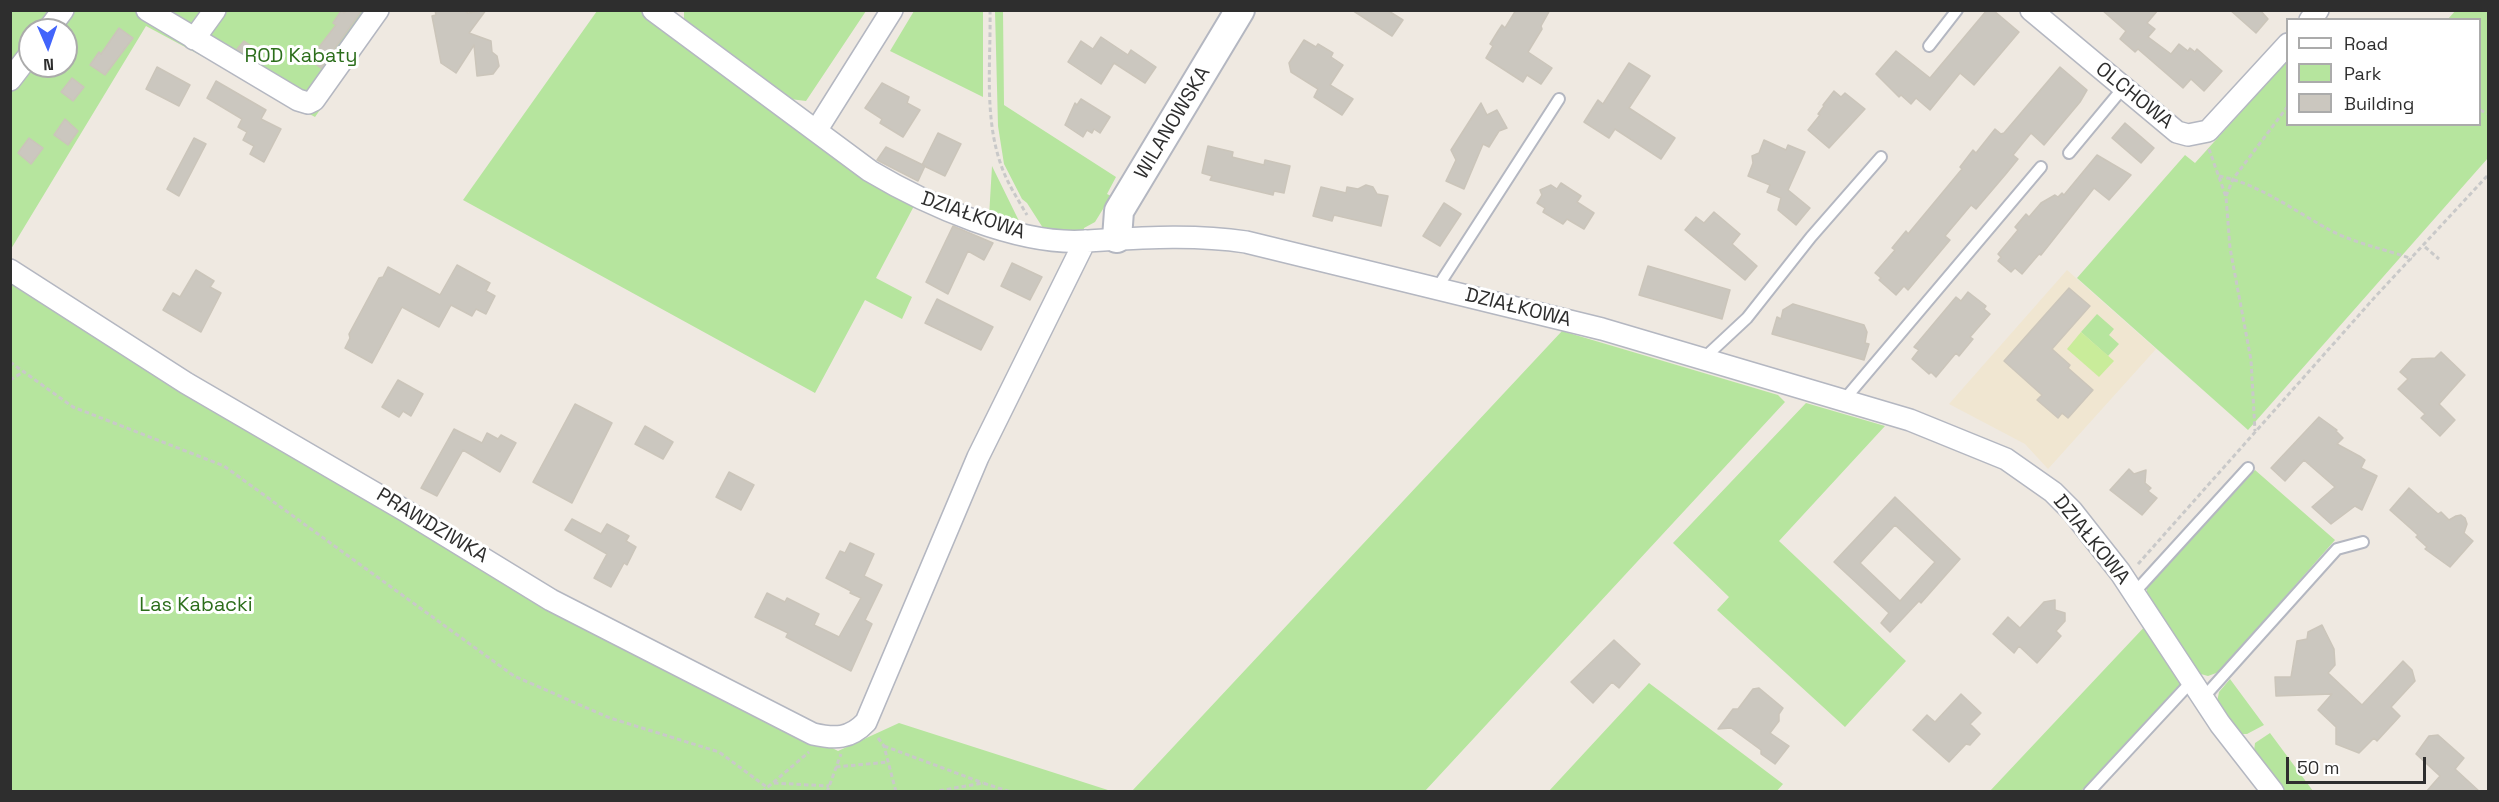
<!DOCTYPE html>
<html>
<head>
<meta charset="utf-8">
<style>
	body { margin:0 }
	#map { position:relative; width:2499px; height:802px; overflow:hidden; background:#efe9e1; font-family:"Space Grotesk",sans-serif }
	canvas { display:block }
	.frame { position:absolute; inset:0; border:12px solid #2e2e2e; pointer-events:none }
	.legend { position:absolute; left:2286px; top:18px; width:195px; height:108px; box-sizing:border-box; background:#fff; border:2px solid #ababab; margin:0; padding:8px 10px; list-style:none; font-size:18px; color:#2e2e2e }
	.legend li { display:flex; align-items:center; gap:12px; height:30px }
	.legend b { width:30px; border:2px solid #ababab }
	.north { position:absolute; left:18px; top:18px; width:60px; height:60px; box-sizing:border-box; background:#fff; border:2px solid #ababab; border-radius:50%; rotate:178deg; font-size:16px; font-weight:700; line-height:24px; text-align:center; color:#2e2e2e }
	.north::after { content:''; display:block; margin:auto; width:21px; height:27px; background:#4264fb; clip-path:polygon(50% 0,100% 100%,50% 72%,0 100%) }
	.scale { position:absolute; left:2286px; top:757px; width:140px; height:27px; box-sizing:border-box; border:3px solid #2e2e2e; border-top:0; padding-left:8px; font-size:18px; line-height:21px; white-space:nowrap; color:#2e2e2e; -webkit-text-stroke:4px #fff; paint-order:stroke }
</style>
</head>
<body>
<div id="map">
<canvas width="2499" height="802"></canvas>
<div class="frame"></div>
<ul class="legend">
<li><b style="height:8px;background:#fff"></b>Road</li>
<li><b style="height:16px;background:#b6e59e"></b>Park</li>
<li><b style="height:16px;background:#cbc7bf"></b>Building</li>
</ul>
<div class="north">N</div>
<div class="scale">50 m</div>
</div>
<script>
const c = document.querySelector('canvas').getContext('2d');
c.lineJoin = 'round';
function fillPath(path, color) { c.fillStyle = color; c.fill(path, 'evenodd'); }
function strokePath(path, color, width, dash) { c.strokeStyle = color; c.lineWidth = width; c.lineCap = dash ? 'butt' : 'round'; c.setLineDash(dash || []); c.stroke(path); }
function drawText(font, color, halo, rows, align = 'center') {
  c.font = font + ' "Space Grotesk",sans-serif'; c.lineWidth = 6; c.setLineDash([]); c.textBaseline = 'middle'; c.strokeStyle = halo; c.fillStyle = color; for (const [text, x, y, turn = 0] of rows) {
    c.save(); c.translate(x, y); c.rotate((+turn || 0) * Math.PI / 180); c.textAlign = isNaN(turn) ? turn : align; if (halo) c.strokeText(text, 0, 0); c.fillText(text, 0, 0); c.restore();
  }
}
fillPath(new Path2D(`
	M2067,270L2156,349L2048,469L2025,444L1949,404Z`), '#f0e6d1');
fillPath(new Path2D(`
	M2456,10L2488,11V158L2248,430L2077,278L2185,155L2195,163L2287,61L2288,124H2480V20L2448,19Z
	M11,11H389L315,117L146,26L11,249ZM30,30H66V66H30Z
	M597,11H643L877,187L914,206L876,278L912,297L902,319L865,300L815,393L463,200Z
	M684,11H866L806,101L790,99L684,22Z
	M914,11H983V97L890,51Z
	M995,11H1003L1004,105L1116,177L1107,194L1111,196L1095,222L1084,228L1083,234L1043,228L1027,203L1022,199L1004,164L998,126Z
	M992,166L1019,221L989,217Z
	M10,276L542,599L838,751L899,723L1111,791H11Z
	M2097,314L2114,329L2109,335L2119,344L2108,356L2081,332Z
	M1562,331L1778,395L1785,402L1425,791H1132Z
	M1806,403L1885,426L1779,541L1906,661L1845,727L1717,610L1729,597L1673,543Z
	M2255,470L2335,540L2219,672L2208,676L2197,673L2147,599V587Z
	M2149,622L2181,684L2081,791L1989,792Z
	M2230,679L2264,725L2247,734H2240L2217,702L2219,692Z
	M1649,683L1783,784L1776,792L1549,791Z
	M2270,733L2313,791H2280L2254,751L2255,743Z`), '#b6e59e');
fillPath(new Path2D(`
	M2081,332L2114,361L2099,377L2067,349Z`), '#c9ec9a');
const building = new Path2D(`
	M348,10H362L321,68L309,60L336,25L333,23L341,11L344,13Z
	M435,10H463L468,13L486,10L469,33L491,41L492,52L497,56L499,66L493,74L477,76L474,45L456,73L441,63L432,16L436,15Z
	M1352,10H1387L1403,20L1392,36Z
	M1516,10H1550L1541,26L1542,29L1528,52L1552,68L1541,84L1527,75L1523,82L1486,58L1493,46L1490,44L1498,31L1502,25L1505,28Z
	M1987,10H1993L2019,32L1974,85L1960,73L1930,110L1916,98L1911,104L1901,95L1899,97L1876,74L1896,51L1930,78Z
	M2102,10H2158L2147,23L2155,29L2148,37L2171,54L2179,44L2188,51L2190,48L2195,52L2197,49L2222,71L2204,91L2191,79L2183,88L2138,49L2135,52L2120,39L2126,31Z
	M2230,10H2260L2268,19L2256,33Z
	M119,28L133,38L105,75L90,65L99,52L101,54Z
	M1101,37L1128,55L1131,50L1156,67L1145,83L1114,63L1101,84L1068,62L1081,41L1093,49Z
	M1304,40L1316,47L1318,44L1333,53L1331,57L1343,65L1330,85L1353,99L1342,115L1314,97L1318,89L1291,72L1289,63Z
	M244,41L261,53L256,60L237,49Z
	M1629,63L1650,76L1629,108L1675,138L1661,159L1615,129L1609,138L1584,122L1598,100L1603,104Z
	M157,67L190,85L179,106L146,89Z
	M2060,67L2087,90L2080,102L2044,145L2031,133L2013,155L2018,159L2005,175L1976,209L1971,205L1945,236L1950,240L1908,290L1904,286L1896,295L1879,280L1881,278L1875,273L1895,250L1892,248L1906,231L1908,234L1928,210L1962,169L1960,167L1973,150L1976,153L1995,129L2001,134L2004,133Z
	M72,78L84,87L73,101L61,92Z
	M216,81L266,110L261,119L281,129L264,162L250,154L254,146L243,140L247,132L238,127L242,119L207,98Z
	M882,83L909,97L907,103L920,110L903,137L880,123L882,119L865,108Z
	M1834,91L1841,97L1845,93L1865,109L1829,148L1808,130L1820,115L1818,114L1824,106L1823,105Z
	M1081,99L1110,117L1100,133L1094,129L1092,133L1087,130L1083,137L1065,125L1075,103L1077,105Z
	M1481,103L1487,115L1497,110L1507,128L1499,131L1489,147L1483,144L1464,189L1446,181L1456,160L1451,150Z
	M65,119L78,131L68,145L54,135Z
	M2125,123L2154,148L2141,163L2112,138Z
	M938,133L961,144L945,176L922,165Z
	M29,138L43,148L31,164L18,153Z
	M194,138L206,144L179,196L167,189Z
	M1764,140L1786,150L1788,145L1805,152L1788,190L1810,208L1796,225L1778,210L1781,198L1767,192L1770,185L1748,176L1753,163L1752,156L1759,153Z
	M1208,146L1233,152L1232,157L1264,165L1265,160L1290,166L1284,193L1274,191L1273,195L1210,180L1212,176L1202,173Z
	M886,147L925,166L918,181L877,160Z
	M2097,155L2131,175L2109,200L2094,188L2041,255L2039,254L2022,274L2015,268L2011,272L1998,261L2001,257L1998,254L2018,230L2015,227L2026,214L2029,217L2041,203L2055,195L2058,197L2062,193L2064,195Z
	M1561,183L1581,196L1577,202L1594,213L1584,229L1567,219L1563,224L1543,212L1545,208L1537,203L1542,195L1540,190L1551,185L1557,189Z
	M1366,185L1373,187L1377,194L1388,196L1381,226L1334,215L1332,221L1313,216L1321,187L1346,193L1347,187L1358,189Z
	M1444,203L1461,214L1440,246L1423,236Z
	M1714,212L1740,234L1732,244L1757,266L1745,280L1685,230L1696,217L1704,223Z
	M953,226L993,243L984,260L968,251L948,294L926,282Z
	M1012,263L1042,277L1030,300L1001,286Z
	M457,265L490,283L486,291L495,296L486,314L476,309L472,316L451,305L439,327L402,307L372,363L345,348L350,338L349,334L370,295L379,278L383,277L388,267L440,295Z
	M1648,266L1730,290L1722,319L1639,295Z
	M196,270L214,281L210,287L221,293L201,332L163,310L173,293L180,297Z
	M2069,288L2090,306L2052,349L2070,365L2068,368L2093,390L2068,418L2062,413L2058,418L2037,400L2042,395L2004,361Z
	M1968,292L1986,306L1984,309L1990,314L1970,337L1973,339L1959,356L1956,353L1936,377L1931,372L1929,374L1912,359L1919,350L1914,347L1956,297L1961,301Z
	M937,299L993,327L981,350L925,323Z
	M1793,304L1864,325L1867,332L1865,343L1869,344L1864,360L1772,334L1777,317L1781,319L1783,310Z
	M2441,352L2465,375L2439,404L2455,420L2440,436L2421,418L2425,414L2398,389L2408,379L2400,372L2412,359L2435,358Z
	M398,380L423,394L411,416L403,411L399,417L382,407Z
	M575,404L612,423L572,503L533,482Z
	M2319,417L2337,430L2336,431L2343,438L2337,444L2361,457L2365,460L2361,468L2377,476L2362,510L2355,506L2331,524L2312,507L2335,487L2304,460L2285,481L2271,468Z
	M645,426L673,442L663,459L635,444Z
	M454,429L482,443L487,433L498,439L501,435L516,443L500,472L463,450L437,496L421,488Z
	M2129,469L2134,474L2146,470L2145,483L2151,488L2148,491L2157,498L2142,515L2110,490Z
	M729,472L754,485L741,510L716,497Z
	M2409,488L2438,514L2441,512L2449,520L2456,516L2461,515L2465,518L2467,524L2464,533L2473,541L2450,567L2425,549L2427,547L2416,537L2418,535L2390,510Z
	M1895,497L1960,559L1921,603L1919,601L1890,632L1881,623L1889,613L1834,562ZM1895,525L1935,562L1900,601L1860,563Z
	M572,519L601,534L607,524L629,536L626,541L636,547L627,565L624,563L611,587L594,578L607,554L565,530Z
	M850,543L874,554L864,576L882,585L865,620L872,624L851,671L786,637L788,633L755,617L767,593L785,602L787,598L819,614L814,625L839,637L861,598L850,593L851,591L826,578L840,551L845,553Z
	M2055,600V610L2065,613V621L2056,631L2061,636L2037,663L2019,646L2014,653L1993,634L2008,617L2020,628L2044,602Z
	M2322,625L2334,649L2335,665L2328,673L2362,705L2403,661L2412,670L2415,681L2391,707L2400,716L2377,741L2374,738L2359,753L2336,744V727L2318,710L2332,694L2276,696L2275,677H2291L2297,641L2307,639L2308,632Z
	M1614,640L1640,664L1619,688L1612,682L1593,703L1571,682Z
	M1759,688L1783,708L1779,714V721L1770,733L1789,746L1775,764L1761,754V750L1731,728L1718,729L1733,709H1738L1753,689Z
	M1961,694L1981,713L1970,724L1980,734L1970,745L1966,744L1949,762L1913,730L1927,715L1935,722Z
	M2438,735L2464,758L2455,769L2480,792H2426L2440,776L2416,754L2429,736Z`);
fillPath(building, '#cbc7bf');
strokePath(building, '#cbc5ba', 1.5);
const lane = new Path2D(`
	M1929,46L1957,10
	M2069,153L2123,88
	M1437,288L1559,99
	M1703,359L1747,318L1811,237L1881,157
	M1844,400L2041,167
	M2134,593L2248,468
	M2203,698L2337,549L2363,542
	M2089,792L2192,681`);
const street = new Path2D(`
	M147,10L298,100L308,103L314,100L378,10
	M653,10L870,171C927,205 1019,246 1086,241C1140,238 1192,234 1246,242L1602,329L1910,420L2006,459L2053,492L2072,511L2120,572L2220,724L2273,792
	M2031,10L2177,132L2188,135L2208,131L2288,44
	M2310,20L2318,10
	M48,30L63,10
	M194,39L215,10
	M10,80L30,54
	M816,131L892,10
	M10,270L186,383L404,510L551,600L813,734C835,739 850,739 866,722L978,457L1085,241`);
const secondary = new Path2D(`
	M1117,238L1119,211L1240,10`);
strokePath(lane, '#b4b7c1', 14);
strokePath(street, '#b4b7c1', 24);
strokePath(secondary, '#b4b7c1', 32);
strokePath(new Path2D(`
	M990,10C991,60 984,114 1000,162C1006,181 1017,198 1027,215
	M2480,110L2488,114
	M2209,149L2226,197L2230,248L2251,360L2255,431
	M2219,176C2259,184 2293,210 2328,229C2353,243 2385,249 2412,259
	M2226,196L2233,179L2288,106
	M2425,247L2439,259
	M10,362L73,407L224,466L514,676L610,718L719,752L768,788
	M10,380L25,371
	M2138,564L2375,297L2488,175
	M878,738L884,746L896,792
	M884,746L983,783
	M836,767L888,762
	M774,783L829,786
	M762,792L809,752
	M827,792L841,754
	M932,792L983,783L1011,792`), '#c9c9c9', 3, [4.5, 3]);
strokePath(lane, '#fff', 10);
strokePath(street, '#fff', 21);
strokePath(secondary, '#fff', 28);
drawText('20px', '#2c6e1b', '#fff', [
	["ROD Kabaty",301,57],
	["Las Kabacki",196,606]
]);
drawText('20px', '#2e2e2e', '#fff', [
	["OLCHOWA",2134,96,39],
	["WILANOWSKA",1173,123,-59],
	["DZIAŁKOWA",973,216,19],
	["DZIAŁKOWA",1518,308,14],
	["PRAWDZIWKA",432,526,31],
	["DZIAŁKOWA",2091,540,51]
]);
</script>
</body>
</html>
